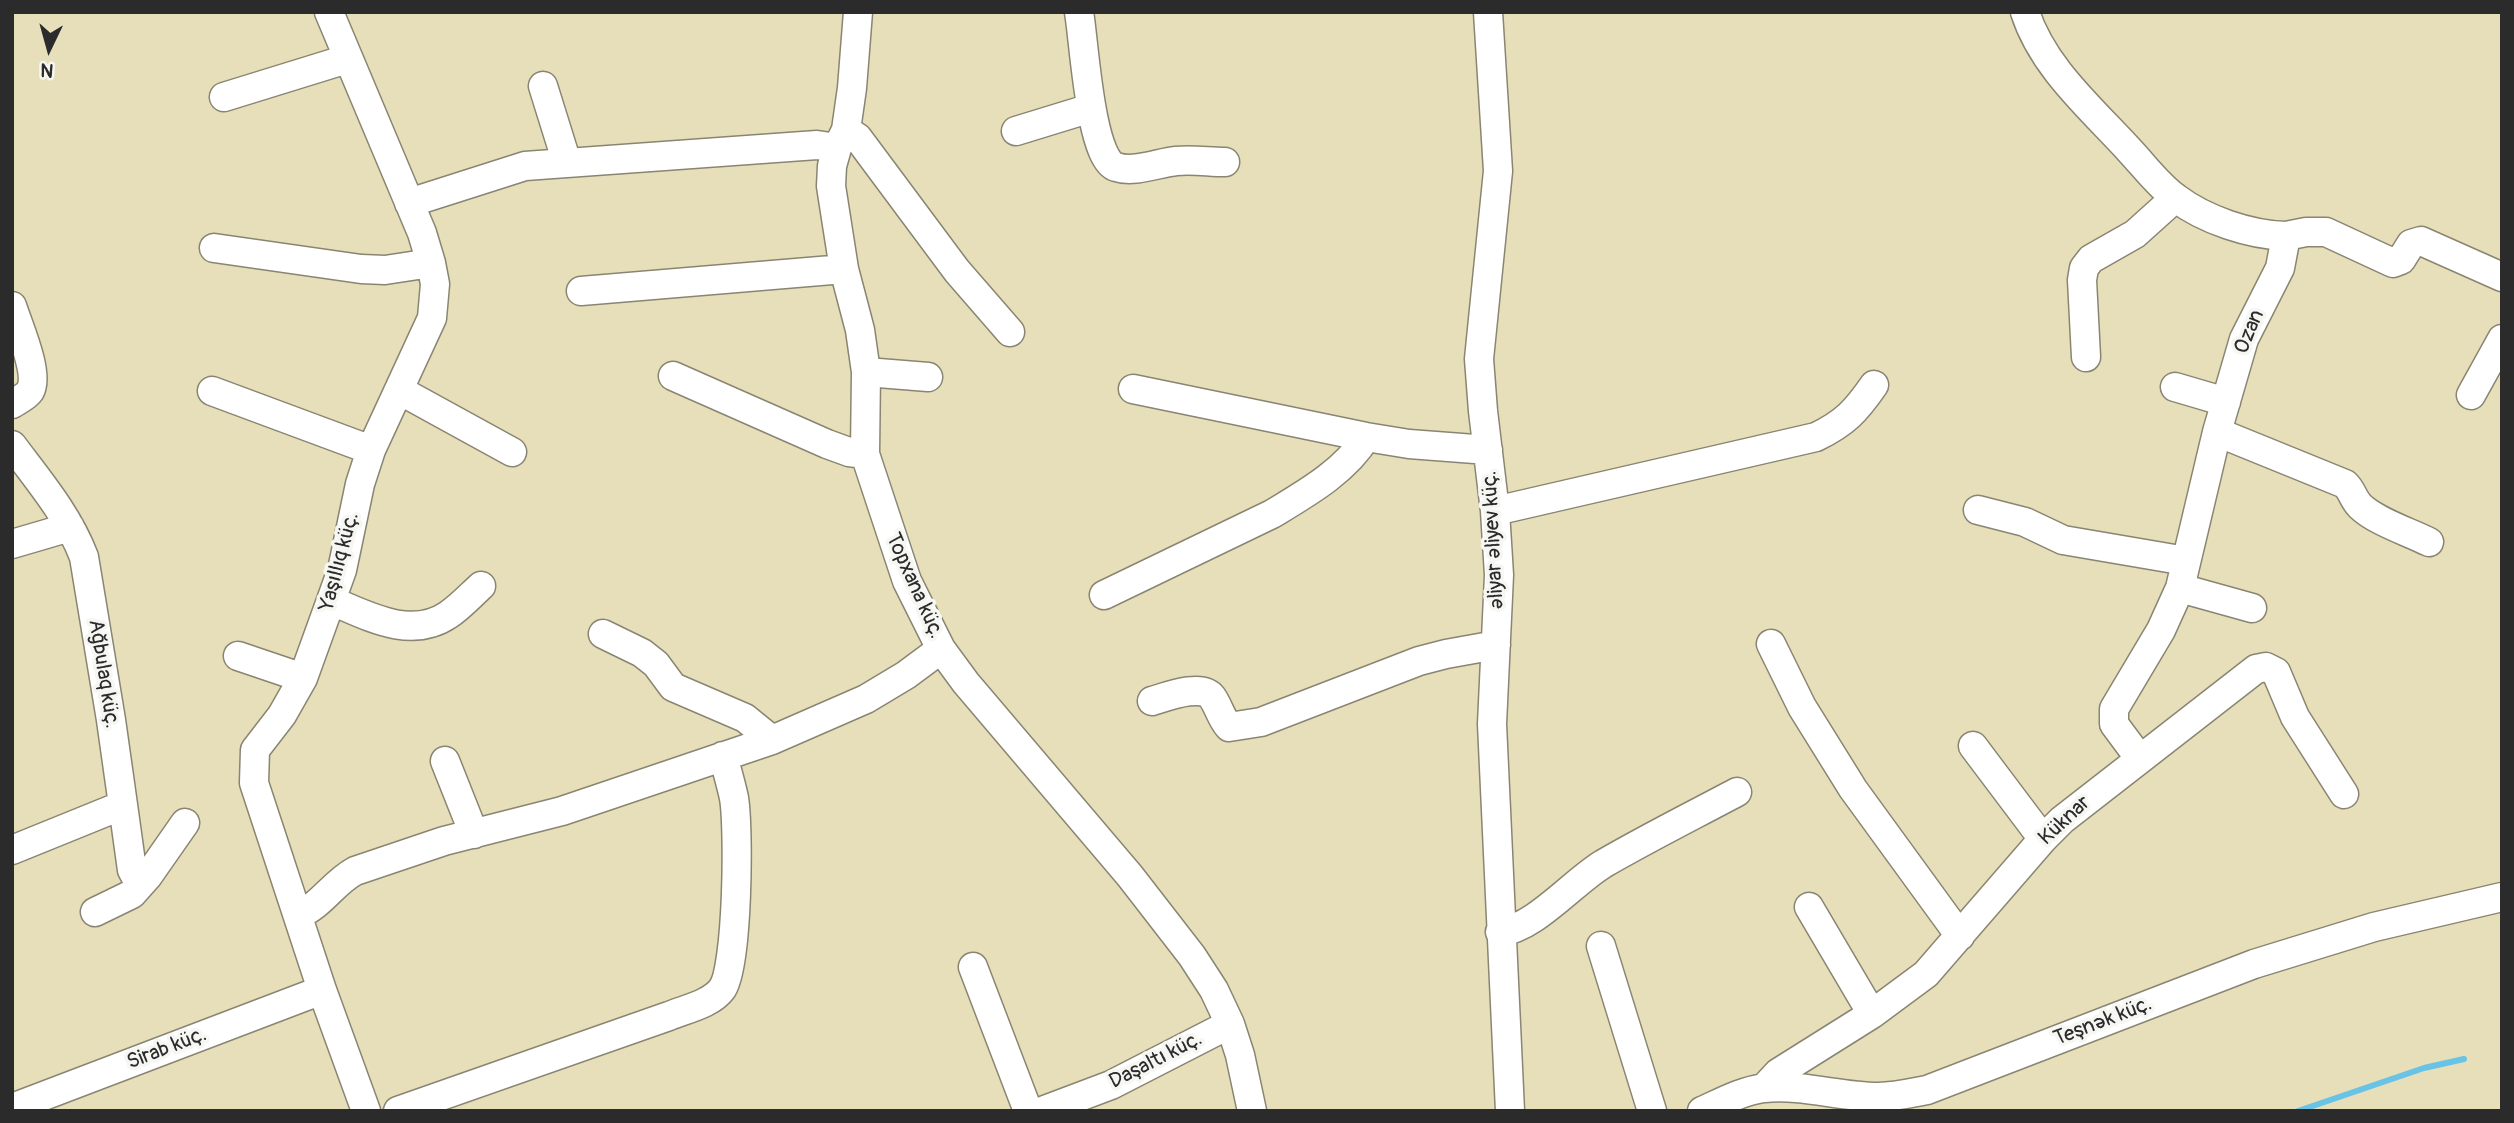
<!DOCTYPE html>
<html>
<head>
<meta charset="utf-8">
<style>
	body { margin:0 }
	#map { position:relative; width:2514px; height:1123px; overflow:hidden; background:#e7dfba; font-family:Pangolin,sans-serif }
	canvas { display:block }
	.frame { position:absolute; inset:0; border:14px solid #2b2b2b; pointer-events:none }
	.north { position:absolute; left:14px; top:14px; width:70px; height:70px; -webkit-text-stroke:5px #f6f6f2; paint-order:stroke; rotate:185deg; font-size:19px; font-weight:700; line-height:28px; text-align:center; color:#2b2b2b }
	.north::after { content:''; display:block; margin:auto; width:24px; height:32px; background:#2b2b2b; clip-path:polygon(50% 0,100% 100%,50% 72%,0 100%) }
</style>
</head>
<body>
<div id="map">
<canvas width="2514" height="1123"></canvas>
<div class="frame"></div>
<div class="north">N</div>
</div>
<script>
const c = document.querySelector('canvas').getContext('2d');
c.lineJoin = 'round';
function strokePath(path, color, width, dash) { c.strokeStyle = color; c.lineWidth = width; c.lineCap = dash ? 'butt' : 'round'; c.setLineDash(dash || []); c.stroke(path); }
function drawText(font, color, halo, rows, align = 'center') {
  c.font = font + ' Pangolin,sans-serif'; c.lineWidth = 7; c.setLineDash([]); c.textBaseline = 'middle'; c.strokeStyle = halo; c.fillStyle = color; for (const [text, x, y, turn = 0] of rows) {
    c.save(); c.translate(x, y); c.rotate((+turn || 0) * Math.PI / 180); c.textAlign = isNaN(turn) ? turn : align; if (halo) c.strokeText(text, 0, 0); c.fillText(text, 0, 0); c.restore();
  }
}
strokePath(new Path2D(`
	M2298,1111L2424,1068L2464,1059`), '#69c3e7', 6);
const minor = new Path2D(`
	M329,12L422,233L431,263L435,284L432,318L371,450L360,484L342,570L303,678L282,715L255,750L254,783L322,990L366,1111
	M858,12L852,88L846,130L837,148L832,166L831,186L844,269L860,330L866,372L865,454L907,581L941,649L966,683L1130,876L1192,956L1214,990L1230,1024L1240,1055L1252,1111
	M1079,12C1084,40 1090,159 1116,167C1134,173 1158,163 1176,161C1192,159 1209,162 1225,162
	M1488,12L1498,171L1479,359L1483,411L1495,511L1499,575L1492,724L1510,1111
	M2025,12C2043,68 2092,109 2131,152C2145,167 2159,186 2176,198C2205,220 2250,235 2286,236L2280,268L2244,339L2217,432L2180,588L2161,630L2114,709V724L2140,759
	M543,86L567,163
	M224,97L347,59
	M846,130L858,138L957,271L1010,332
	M1016,131L1091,108
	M409,203L525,166L817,145L837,148
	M2286,236L2306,232H2326L2393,263L2401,260L2411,244L2421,241L2502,277
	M214,248L361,269L385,270L431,263
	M581,291L844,269
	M12,306C18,325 40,374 30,391C26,397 18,400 12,404
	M2086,357L2082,280L2084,268L2091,259L2135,234L2175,198
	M866,372L928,377
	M673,376L827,444L849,452L865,454
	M2175,387L2226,402
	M1133,389L1366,437L1409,444L1488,450
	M399,390L512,452
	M212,391L371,450
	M2471,395L2502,339
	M2217,432L2345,484C2352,490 2353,499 2360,506C2375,521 2409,532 2429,542
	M12,445C39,481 68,515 84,557L111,720L123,805L12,850
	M1978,510L2025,522L2063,540L2186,561
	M1495,511L1816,437C1845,423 1856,411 1874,385
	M12,544L70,527
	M2180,588L2252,608
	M1104,595L1272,514C1305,494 1346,471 1366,437
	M332,601C368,616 411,640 448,615C460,607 470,596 481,586
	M603,634L642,653L656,664L673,687L745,718L772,740
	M1771,644L1802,707L1853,789L1960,936
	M238,656L303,678
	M1152,701C1166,697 1202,683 1212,697C1219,707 1221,718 1229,727L1261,722L1419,661L1446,654L1496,645
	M1973,746L2043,839
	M445,761L474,834
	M123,805L132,870L140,885
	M1809,907L1872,1014
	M95,912L132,894L148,876L185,823
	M298,915C322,905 333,883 355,871L444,841L562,811L772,740L866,699L906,675L941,649
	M1500,932C1535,928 1572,883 1603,864C1646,839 1692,816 1737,792
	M1601,946L1652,1111
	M973,967L1028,1111
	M1764,1088L1778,1073L1872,1014L1926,974L2043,839L2062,820L2256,669L2266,667L2276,672L2295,717L2344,794
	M12,1108L322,990
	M398,1111L669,1016C686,1009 711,1004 722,989C738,967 739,828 734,798C731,784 727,770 723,756
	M1042,1111L1111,1085L1230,1024
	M1702,1111C1722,1102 1742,1091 1764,1088C1802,1084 1840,1097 1878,1097C1895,1097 1911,1093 1927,1090L2254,964L2374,927L2502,897`);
strokePath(minor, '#898572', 31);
strokePath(minor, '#fff', 28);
drawText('21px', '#2b2b2b', '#f6f6f2', [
	["Ozan",2250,332,-67],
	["Əliyar Əliyev küç.",1494,540,-93],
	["Yaşıllıq küç.",340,562,-75],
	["Topxana küç.",914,586,66],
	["Ağbulaq küç.",103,674,81],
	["Küknar",2065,821,-43],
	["Teşnək küç.",2103,1022,-21],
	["Sirab küç.",167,1049,-21],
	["Daşaltı küç.",1156,1061,-27]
]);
</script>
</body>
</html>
